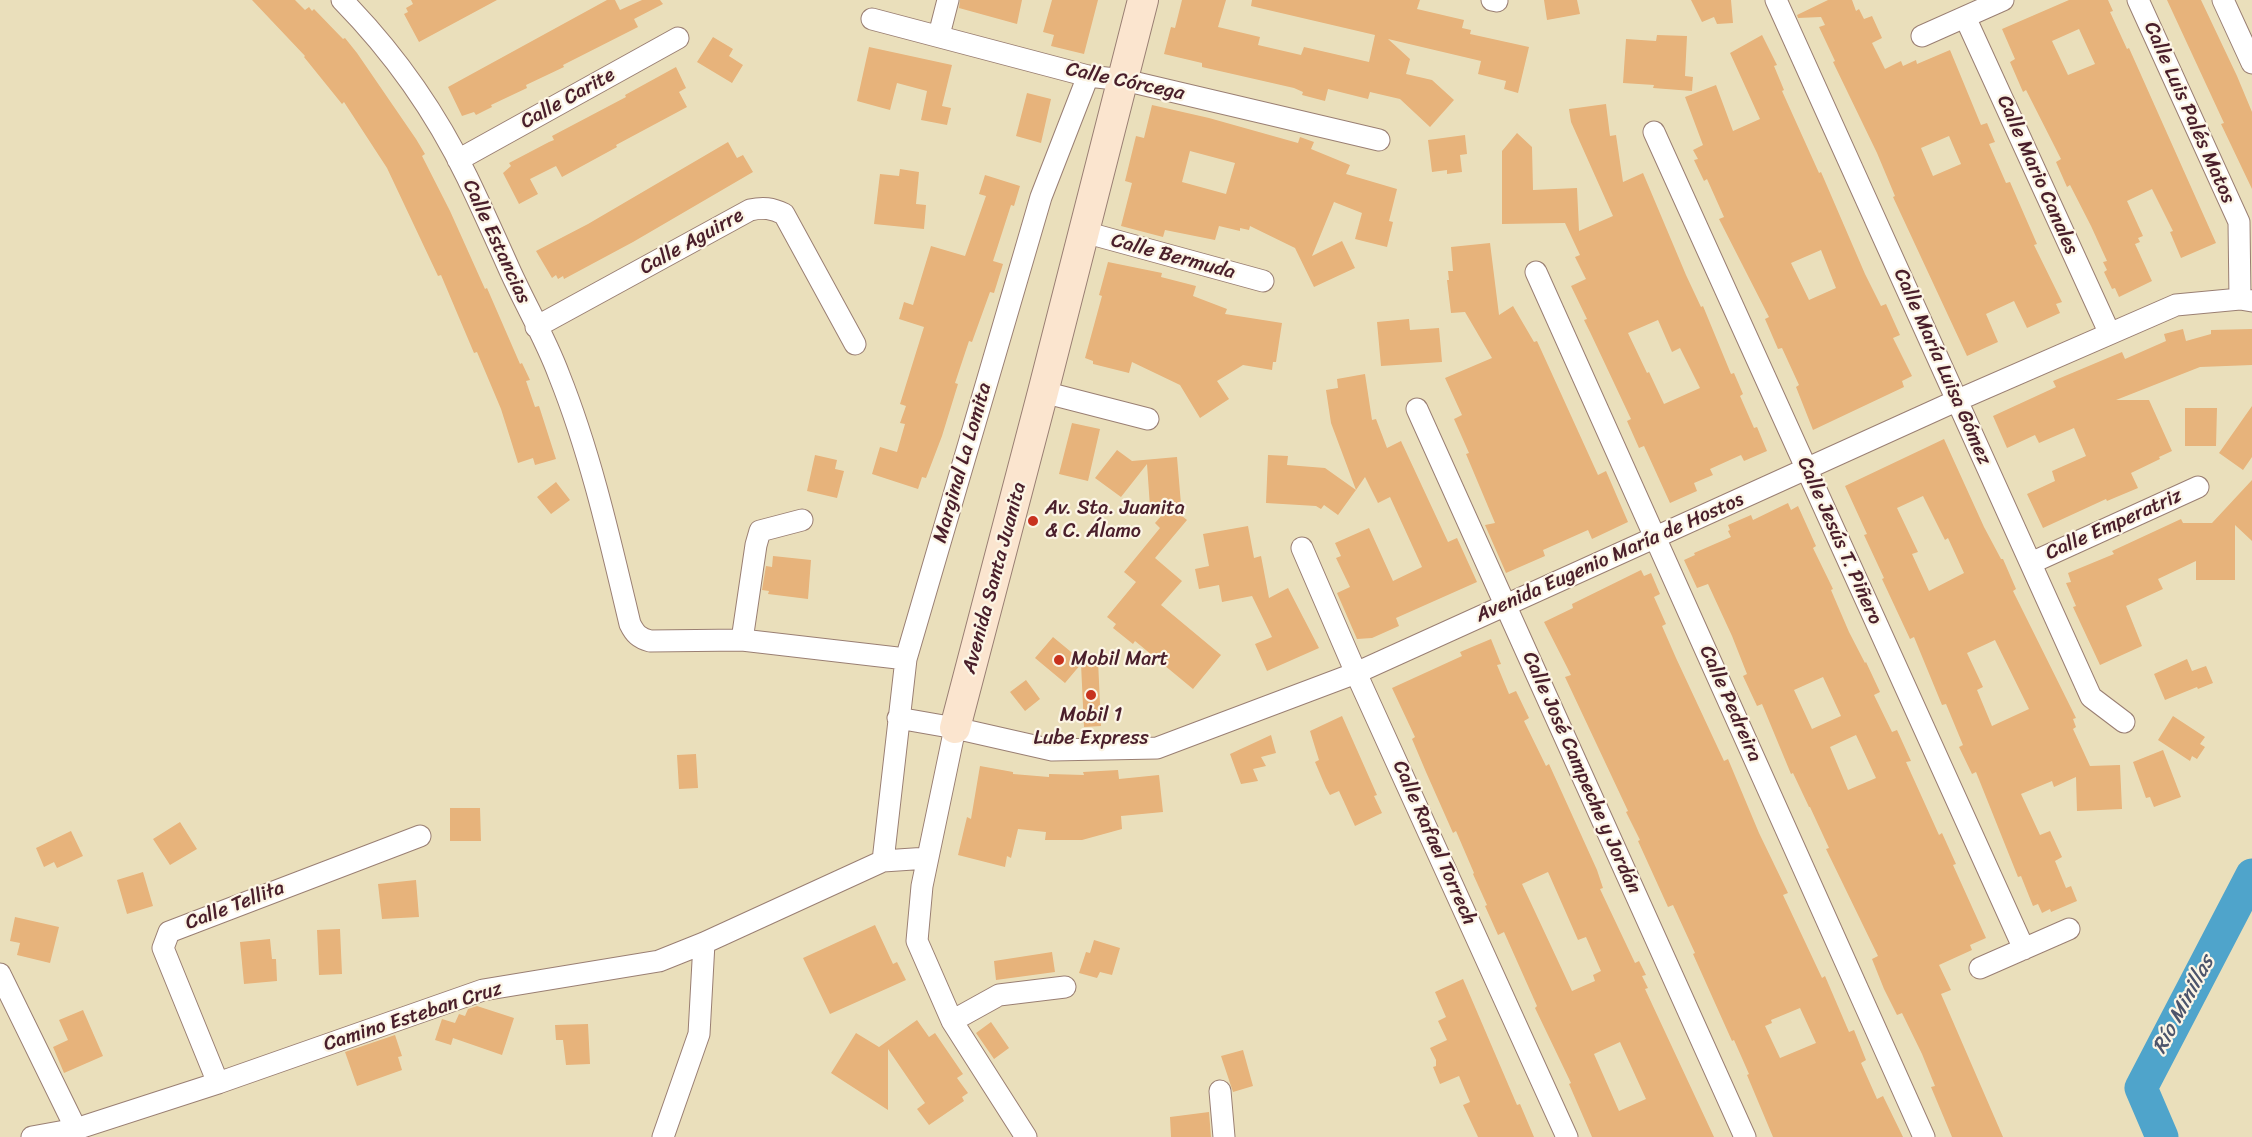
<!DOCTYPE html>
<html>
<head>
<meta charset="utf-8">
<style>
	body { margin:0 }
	canvas { display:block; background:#eadfbb }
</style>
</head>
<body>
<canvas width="2252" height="1137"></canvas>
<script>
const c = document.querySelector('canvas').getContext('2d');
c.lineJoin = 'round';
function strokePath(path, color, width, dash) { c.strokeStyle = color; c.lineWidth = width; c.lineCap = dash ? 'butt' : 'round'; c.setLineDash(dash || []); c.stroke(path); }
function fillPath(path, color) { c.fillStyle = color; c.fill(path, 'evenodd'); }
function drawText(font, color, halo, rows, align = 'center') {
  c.font = font + ' Sriracha,sans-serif'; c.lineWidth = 4.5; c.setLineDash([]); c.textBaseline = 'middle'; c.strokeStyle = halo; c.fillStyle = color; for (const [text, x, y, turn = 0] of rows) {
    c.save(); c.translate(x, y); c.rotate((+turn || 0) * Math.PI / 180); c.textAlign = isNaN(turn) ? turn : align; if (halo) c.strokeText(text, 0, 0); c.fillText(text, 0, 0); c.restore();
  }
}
strokePath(new Path2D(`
	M2162,1137L2141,1088L2252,875`), '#4fa4cb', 33);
fillPath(new Path2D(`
	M252,0H295L305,10L309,7L312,11L314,9L343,39L345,38L357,53L416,139L425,154L422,156L450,211L485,289L487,288L520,364L522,363L530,380L526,381L535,407L539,406L556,459L535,465L533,458L518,463L501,409L477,352L474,353L441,275L438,276L387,168L344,102L342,104L304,57L305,56Z
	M411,0H497L419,42L404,14L408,12L406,8L413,4Z
	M607,0H615L620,10L642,0H660L663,4L634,19L638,27L563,65L564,67L526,85L527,88L491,105L492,107L476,115L474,112L462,116L448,87Z
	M960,0H1022L1017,24L959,8Z
	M1052,0H1098L1084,54L1051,46L1054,35L1043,32Z
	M1182,0H1226L1218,27L1260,37L1258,45L1301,55L1304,47L1369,62L1375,35L1251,6L1252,0H1420L1417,9L1464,20L1462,28L1471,30L1470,34L1529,47L1518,93L1504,89L1506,81L1478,74L1481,61L1388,39L1410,59L1406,74L1432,80L1454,100L1430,127L1400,99L1370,92L1368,99L1328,89L1325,101L1302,95L1303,92L1294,88L1202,67V63L1164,54L1171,27L1175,28Z
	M1544,0H1577L1580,14L1547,20Z
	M1691,0H1731L1733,23L1717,24L1714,17L1702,22Z
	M1828,0H1852L1856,11L1859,9L1864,19L1872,16L1882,38L1872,43L1885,69L1901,61L1903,66L1916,60L1917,64L1950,50L1981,125L1987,123L1995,142L1989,144L2006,183L2010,182L2037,244L2034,245L2062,302L2056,304L2060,313L2027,328L2014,301L1986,314L1998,342L1967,356L1893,197L1895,196L1877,153L1833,62L1835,61L1819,27L1825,25L1821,17L1798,18L1797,15ZM1949,136L1961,164L1933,176L1921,148Z
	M2069,0H2108L2113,11L2110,12L2127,49L2129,48L2216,243L2181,258L2170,232L2173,231L2152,189L2127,201L2143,236L2138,238L2140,242L2135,244L2152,281L2119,297L2115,288L2112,289L2104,272L2107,270L2103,262L2107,261L2091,226L2070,185L2067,187L2056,162L2061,159L2026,90L2023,92L2010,62L2015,59L2002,29ZM2079,29L2095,64L2068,75L2052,41Z
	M2167,0H2201L2237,76L2252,112V189L2221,124L2224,123Z
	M1657,35L1687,36L1685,76L1693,77L1692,91L1653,88L1654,85L1623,83L1626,39L1656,41Z
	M1762,35L1777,65L1774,66L1784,90L1782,91L1819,173L1821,172L1865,274L1881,306L1886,304L1900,335L1893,338L1912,376L1902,381L1904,387L1813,430L1796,387L1799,385L1782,348L1778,349L1765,319L1769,317L1719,219L1724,217L1707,179L1704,181L1694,160L1698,159L1693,150L1703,145L1685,97L1716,85L1733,131L1760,119L1730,53ZM1821,250L1836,288L1809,300L1791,263Z
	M713,37L733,49L729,56L743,65L732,83L697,62Z
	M869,47L952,65L942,106L951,108L947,125L921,120L927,91L897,83L890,110L857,101Z
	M676,67L686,88L679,92L687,107L616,145L617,147L562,177L556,166L530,179L538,194L519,204L503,173L511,166L509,163L549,142L554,140L552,136L626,97L625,95Z
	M1027,93L1051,99L1041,143L1016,136Z
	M1606,104L1610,136L1616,135L1623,182L1643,173L1686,275L1701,307L1703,306L1731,374L1734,373L1743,394L1740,396L1754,428L1757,427L1767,451L1744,461L1741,455L1710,469L1713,475L1694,483L1697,491L1670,503L1644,446L1639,448L1627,421L1631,419L1590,332L1584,320L1587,319L1571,286L1586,279L1575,257L1580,255L1565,223L1502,224V151L1517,133L1532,147L1533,190L1577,188L1579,231L1613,216L1571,122L1569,109ZM1658,320L1672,352L1680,348L1700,388L1664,404L1649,372L1647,373L1628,333Z
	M1152,105L1209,118L1298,143L1300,137L1314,142L1311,149L1350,165L1346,174L1397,189L1389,221L1393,222L1387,247L1355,239L1362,213L1334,202L1312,256L1342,241L1355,268L1314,287L1295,248L1250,226L1249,230L1240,228V231L1219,226L1215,240L1165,230L1163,237L1121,226L1132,183L1125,181L1136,136L1144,138ZM1190,151L1235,163L1226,194L1182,182Z
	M1465,135L1467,154L1460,155L1462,172L1447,174V170L1432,172L1428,140Z
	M728,142L737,158L743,155L753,172L633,242L564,279L563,276L558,279L556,275L552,278L536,251L588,224Z
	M900,169L919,172L916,204L926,205L924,229L874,224L880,174L899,176Z
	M985,175L1020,186L1014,206L1011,205L993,261L1003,264L994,293L990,292L972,342L969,341L955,383L958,384L942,436L926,478L922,477L918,489L872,474L880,447L897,452L905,424L900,423L906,406L900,404L924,327L899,319L904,302L913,305L931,246L965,256L986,196L979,194Z
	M1490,243L1499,315L1513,306L1534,342L1537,341L1598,475L1606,471L1628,522L1592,539L1588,530L1543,550L1545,556L1506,573L1485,525L1495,523L1466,454L1469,453L1454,419L1462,415L1445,378L1492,358L1465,312L1451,313L1447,280H1449L1448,271H1453L1451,247Z
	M1108,262L1162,273L1161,277L1196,286L1193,296L1227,309L1225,314L1282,323L1276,362H1273L1272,370L1243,365L1217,381L1229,399L1200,418L1180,385L1132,362L1129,373L1093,364V361L1085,358L1102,296L1099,295Z
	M1409,319L1410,330L1439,328L1442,362L1381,366L1377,322Z
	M2183,329L2186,341L2211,334V330L2252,329V365L2200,367L2116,400H2149L2172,451L2159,457L2160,459L2131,473L2138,488L2107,501L2106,499L2043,528L2027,494L2055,481L2052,471L2086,456L2074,428L2039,443L2035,435L2007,448L1993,416L2056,387L2053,381L2122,352L2125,359L2166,341L2164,334Z
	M1365,374L1372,420L1376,419L1387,448L1401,441L1448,542L1457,538L1477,582L1396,618L1399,626L1372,638L1357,639L1337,593L1350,587L1336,558L1341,556L1335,543L1369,528L1393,581L1422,567L1390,497L1378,503L1365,477L1356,490L1331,423L1326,390L1338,388L1337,379Z
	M2252,406V457L2243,470L2219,453Z
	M2185,408H2217L2216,446H2185Z
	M1072,423L1100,429L1088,481L1059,474Z
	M1944,439L1984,527L2001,559H2003L2016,589L2013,591L2076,718L2073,719L2076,727L2073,729L2090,766L2120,765L2122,809L2077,811L2076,777L2054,787L2052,781L2021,794L2040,835L2050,831L2062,857L2055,861L2066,888L2071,886L2077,901L2051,912L2050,909L2042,913L2038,904L2033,906L2021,876L2018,877L1976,772L1972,774L1959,747L1963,745L1946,704L1942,705L1914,637L1910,639L1882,579L1884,578L1864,535L1867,534L1845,486ZM1923,496L1945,540L1948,538L1964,573L1929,591L1912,554L1918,552L1897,508ZM1995,640L2029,709L1992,726L1977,690L1983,687L1967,653Z
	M1117,450L1132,461L1177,457L1182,516L1187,520L1155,558L1182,581L1161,605L1221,655L1193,689L1135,641L1133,644L1113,628L1116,624L1107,617L1136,582L1124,572L1160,528L1155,523L1170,506L1150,507L1147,464L1121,497L1095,478Z
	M815,455L837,460L835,469L844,471L837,498L807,491Z
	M1268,455L1288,456L1287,465L1325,468L1356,490L1338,515L1324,505L1321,509L1316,506L1266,503Z
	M2252,480V541L2235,525V580H2196V561L2158,579L2163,589L2126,606L2142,646L2100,665L2073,607L2076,606L2066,583L2071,582L2068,573L2114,554L2112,551L2181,519L2183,523H2212Z
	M556,482L570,500L551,514L537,497Z
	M1788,503L1791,510L1798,506L1816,546L1813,548L1833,589L1831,590L1849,632L1865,663L1866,662L1880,692L1874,695L1892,732L1897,730L1911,761L1906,762L1939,835L1942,833L1956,864L1953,865L1986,938L1970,945L1972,950L1939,965L1951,990L1941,994L2003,1137H1952L1931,1087L1935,1086L1922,1054L1902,1013L1897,1015L1884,989L1872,959L1878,956L1826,849L1829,848L1810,807H1809L1793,773L1791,774L1762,704L1757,706L1743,676L1747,674L1732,636L1708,584L1697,588L1684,560L1695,555L1694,553L1731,537L1728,531L1730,530L1728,525L1751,515L1753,520ZM1823,677L1841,716L1812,729L1794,690ZM1856,735L1876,778L1848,790L1830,747Z
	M1248,526L1254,558L1261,556L1269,598L1288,588L1319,648L1267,671L1255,644L1272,637L1252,596L1222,602L1219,585L1199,589L1195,569L1209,566L1203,534Z
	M773,556L811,560L808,599L768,594L769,591L762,590L766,566L772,567Z
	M1641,570L1644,576L1651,573L1660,594L1654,597L1666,624L1662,626L1676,658L1724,761L1728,759L1759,833L1788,893L1783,895L1822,978L1825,976L1849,1032L1854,1030L1866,1060L1861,1063L1877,1099L1883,1096L1903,1137H1773L1747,1075L1749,1074L1734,1040L1732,1041L1693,954L1695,953L1673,905L1668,907L1638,841L1640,840L1626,812L1628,811L1565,677L1571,675L1544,622L1573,608L1572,604ZM1800,1008L1816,1043L1780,1058L1765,1026L1772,1023L1771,1020Z
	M1053,637L1082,661L1098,660L1101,726L1084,727L1081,664L1065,683L1035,658Z
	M1491,639L1501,664L1497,665L1509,694L1516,691L1529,718L1524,721L1546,766L1549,764L1597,870L1603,888L1600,889L1635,963L1639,961L1646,975L1642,976L1648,988L1645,989L1714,1137H1592L1569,1084L1571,1083L1535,1008L1537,1006L1504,932L1498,935L1485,906L1487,905L1473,874L1474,873L1456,831L1453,833L1426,772L1412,739L1415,737L1392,688L1462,656L1460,652ZM1548,872L1578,940L1586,937L1601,971L1593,975L1595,981L1572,991L1522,884ZM1620,1042L1646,1099L1619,1111L1594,1054Z
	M2187,659L2192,671L2206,666L2213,683L2198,689L2197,687L2165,700L2154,674Z
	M1026,680L1040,699L1025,711L1010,692Z
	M1342,716L1377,795L1374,796L1382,813L1355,826L1339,791L1330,795L1326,788L1315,762L1319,760L1310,731Z
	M2173,716L2205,737L2200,744L2205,747L2197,759L2192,756L2190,761L2158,740Z
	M1271,735L1276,753L1261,757L1266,766L1253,769L1258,781L1241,784L1230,754Z
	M2163,750L2181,797L2154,807L2150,797L2146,798L2133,762Z
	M696,754L698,788L679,789L677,755Z
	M980,766L1013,772V774L1049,777V774L1084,775L1083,772L1118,770L1119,779L1159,775L1163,812L1121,816L1122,829L1082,840H1045L1046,832L1018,829L1011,858L1007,856L1005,867L958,855L967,817L971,819Z
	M450,808H480L481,841H450Z
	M180,822L197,849L170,865L153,839Z
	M71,831L83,856L57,868L54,862L44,867L36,848Z
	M143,872L153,906L127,914L117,880Z
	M416,880L419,917L382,919L378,884Z
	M15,917L59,927L50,963L17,955L20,943L10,941Z
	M875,925L893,964L897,962L906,980L830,1014L803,958Z
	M340,929L342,974L319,975L317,930Z
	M270,939L272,959H276L277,981L244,984L240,942Z
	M1094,940L1120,948L1112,975L1100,972L1097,978L1079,973L1086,952L1090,953Z
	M1052,952L1055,972L996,980L994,961Z
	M1463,979L1517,1105L1520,1104L1534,1137H1478L1463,1105L1470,1102L1459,1076L1440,1084L1433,1067L1436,1066V1060L1430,1048L1447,1040L1438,1021L1446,1017L1435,992Z
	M477,1006L514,1018L502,1055L453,1038L451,1045L435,1040L442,1019L455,1023L459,1014L465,1016L468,1009Z
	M83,1010L103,1056L64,1073L53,1047L68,1040L59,1020Z
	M917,1020L929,1037L935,1033L963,1074L957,1078L968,1093L962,1097L964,1101L929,1125L917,1109L925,1103L888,1049V1110L831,1073L856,1033L879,1047Z
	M991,1022L1009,1048L994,1059L976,1033Z
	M588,1024L590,1064L566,1065L563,1040H556L555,1025Z
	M395,1035L402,1056L398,1057L402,1070L357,1086L345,1052Z
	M1243,1050L1253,1086L1233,1092L1221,1056Z
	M1209,1112L1211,1137H1171L1170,1117Z`), '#e7b37b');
const street = new Path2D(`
	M342,0C392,51 436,113 467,177C481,206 494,235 507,264C523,301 545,337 559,375C591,455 610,540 630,624C635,634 639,638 650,641L742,640L906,659
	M1492,0L1497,1
	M1776,0L2091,697L2124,722
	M2138,0L2239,222L2240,299
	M2223,0L2252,63
	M1965,17L2109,332
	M872,19L1088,76L1124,80L1379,140
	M939,35L948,0
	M1922,36L2003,0
	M1654,132L2024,949
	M458,160L678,38
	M1084,232L1263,281
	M1536,272L1924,1137
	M536,327L750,210C763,207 772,208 784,214L855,344
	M1043,392L1148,419
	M1417,409L1745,1137
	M1302,548L1356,673L1567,1137
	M2031,563L2198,487
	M742,640L756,545L760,531L802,520
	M898,718L955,728L1052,750L1157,748L1356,673L1958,400L2176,305L2240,299L2252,301
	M955,728L922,886L917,941L952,1021L1026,1137
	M883,861L906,659L1041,197L1088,76
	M1980,968L2069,929
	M0,974L76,1129
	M952,1021L999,995L1065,987
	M218,1083L163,948L169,932L420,836
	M1220,1091L1224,1137
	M32,1137L76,1129L218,1083L483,990L659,961L704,943L883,861L928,858
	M663,1137L699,1034L704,943`);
const secondary = new Path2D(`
	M955,728L1043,392L1143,0`);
strokePath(street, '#9a7f73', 23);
strokePath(secondary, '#9a7f73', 32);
strokePath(street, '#fff', 21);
strokePath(secondary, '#fbe5cf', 30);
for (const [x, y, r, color] of [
	[1033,521,6,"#c8321e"],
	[1059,660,6,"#c8321e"],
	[1091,695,6,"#c8321e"]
]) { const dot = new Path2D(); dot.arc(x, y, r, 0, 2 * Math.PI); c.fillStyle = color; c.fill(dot); strokePath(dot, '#fcf5e5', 2); }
drawText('20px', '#4a1f2b', '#fcf5e5', [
	["Calle Córcega",1125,82,12],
	["Calle Carite",568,99,-29],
	["Calle Luis Palés Matos",2189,113,66],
	["Calle Mario Canales",2037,175,66],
	["Calle Estancias",496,242,65],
	["Calle Aguirre",692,242,-29],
	["Calle Bermuda",1173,257,15],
	["Calle María Luisa Gómez",1942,367,66],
	["Marginal La Lomita",963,463,-74],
	["Calle Emperatriz",2114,525,-24],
	["Calle Jesús T. Piñero",1839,541,66],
	["Avenida Eugenio María de Hostos",1610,558,-24],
	["Avenida Santa Juanita",995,578,-75],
	["Calle Pedreira",1730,704,66],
	["Calle José Campeche y Jordán",1581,773,66],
	["Calle Rafael Torrech",1434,843,66],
	["Calle Tellita",235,906,-21],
	["Camino Esteban Cruz",413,1017,-18]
]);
drawText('20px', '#4a1f2b', '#fcf5e5', [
	["Av. Sta. Juanita",1045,509],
	["& C. Álamo",1045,532],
	["Mobil Mart",1071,660],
	["Mobil 1",1091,716,"center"],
	["Lube Express",1091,739,"center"]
], 'left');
drawText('italic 21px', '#4c546b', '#fcf5e5', [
	["Río Minillas",2184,1005,-62]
]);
</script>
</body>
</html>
